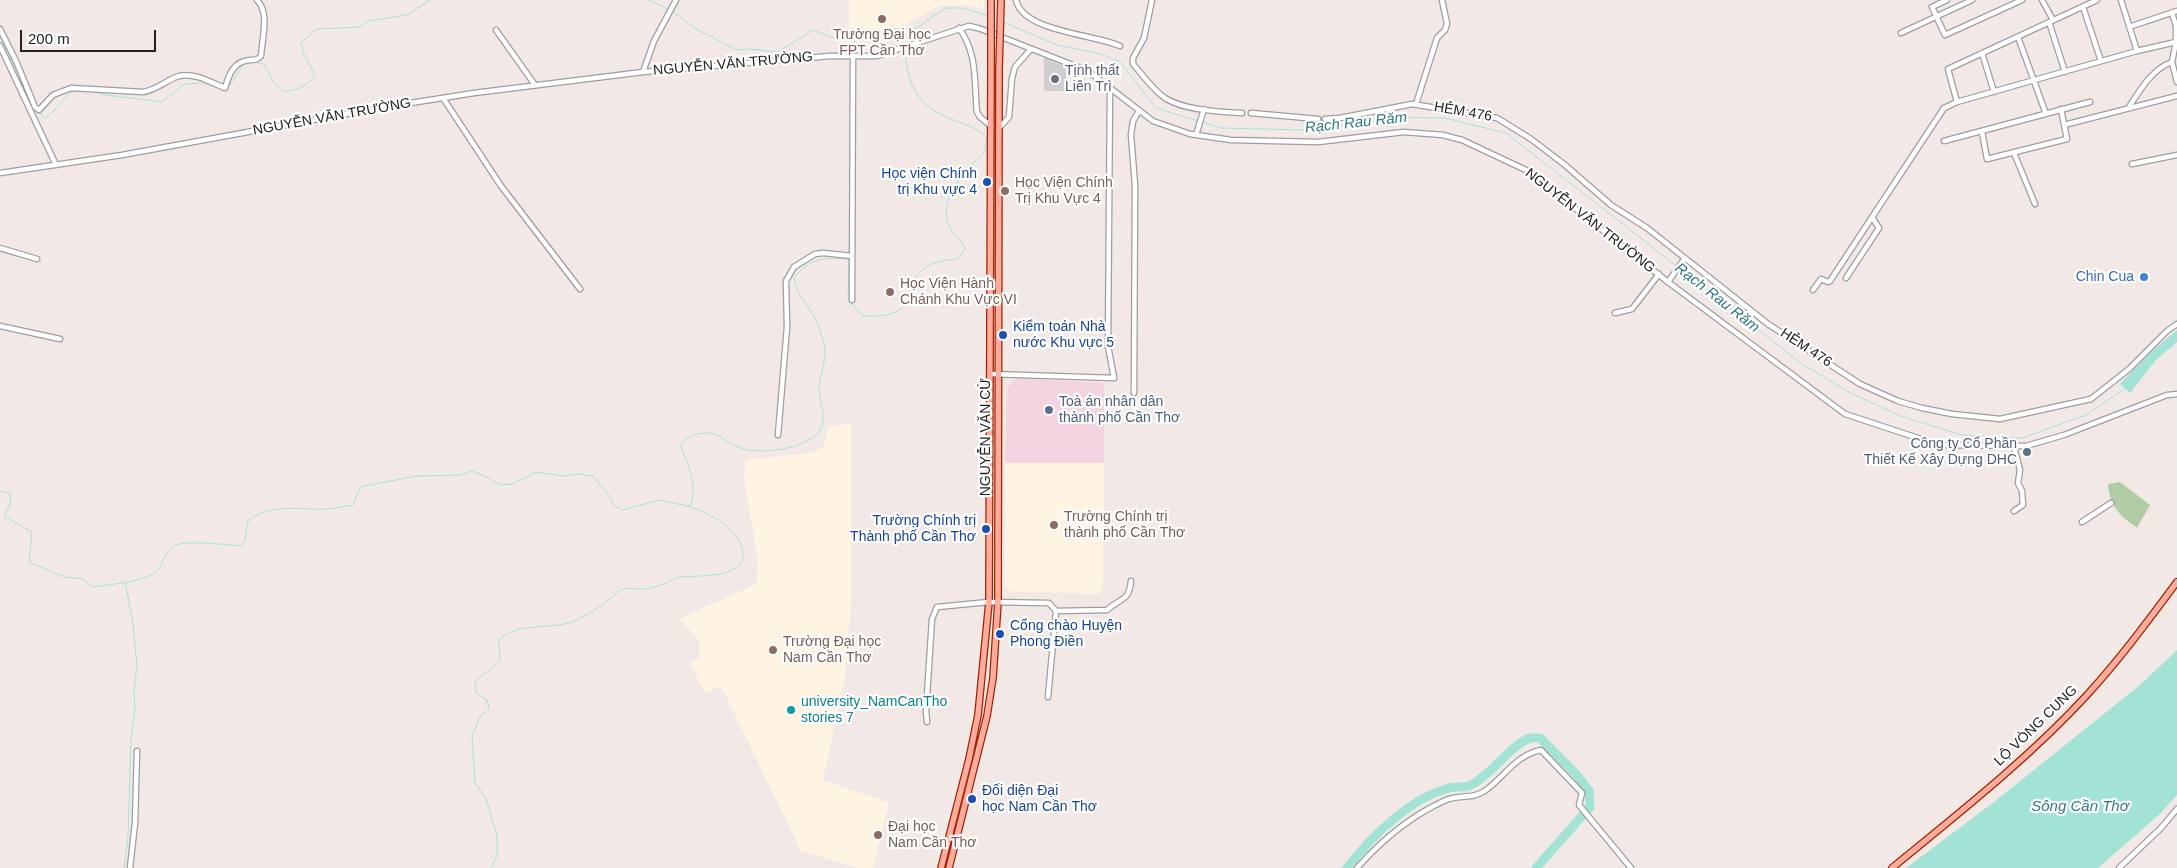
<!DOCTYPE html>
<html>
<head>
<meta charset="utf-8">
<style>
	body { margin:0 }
	#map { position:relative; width:2177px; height:868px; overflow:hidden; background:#f2e9e6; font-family:Arial,sans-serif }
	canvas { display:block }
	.scale { position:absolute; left:20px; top:30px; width:136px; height:22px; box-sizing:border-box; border:2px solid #212121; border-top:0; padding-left:6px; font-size:15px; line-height:18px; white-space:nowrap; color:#212121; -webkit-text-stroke:4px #fff; paint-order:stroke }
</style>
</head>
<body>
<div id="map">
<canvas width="2177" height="868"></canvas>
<div class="scale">200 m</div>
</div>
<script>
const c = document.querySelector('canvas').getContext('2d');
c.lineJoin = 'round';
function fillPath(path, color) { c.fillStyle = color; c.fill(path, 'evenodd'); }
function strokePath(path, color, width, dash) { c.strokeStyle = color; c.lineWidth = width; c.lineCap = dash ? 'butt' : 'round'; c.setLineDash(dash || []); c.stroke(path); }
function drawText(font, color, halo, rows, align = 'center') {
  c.font = font + ' Arial,sans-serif'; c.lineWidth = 4.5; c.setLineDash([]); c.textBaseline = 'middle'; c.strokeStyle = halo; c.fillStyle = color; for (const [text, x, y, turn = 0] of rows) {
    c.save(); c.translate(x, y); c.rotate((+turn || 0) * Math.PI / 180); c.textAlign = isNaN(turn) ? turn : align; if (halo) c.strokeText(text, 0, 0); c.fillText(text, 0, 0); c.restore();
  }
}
fillPath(new Path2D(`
	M1017,378L1104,383V463H1005L1007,388Z`), '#f4d4e1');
fillPath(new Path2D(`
	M849,0H984V9L964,5L939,6L899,28L849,37Z
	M851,423V604L845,676L823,780L889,803L873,868H858L801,851L721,686L705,693L690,663L699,658L700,641L679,619L756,584L758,560L744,479L746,460L812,453L823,447L828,427Z
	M1005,463H1104L1103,589L1099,594L1009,591L1005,587Z`), '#fff3e2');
fillPath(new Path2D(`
	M1044,57L1066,67V91H1044Z`), '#cfcfcf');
fillPath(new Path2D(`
	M2120,482L2150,505L2137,528C2119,515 2110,507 2108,484Z`), '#b0cda5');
fillPath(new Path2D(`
	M2177,330V342L2156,360L2130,393L2120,384L2150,353Z
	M2177,650V795L2161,813L2098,868H1906L1994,802L2140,685Z`), '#a3e3d6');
strokePath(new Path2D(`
	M649,0L668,9
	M672,11L696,29L737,50L748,49L778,52L813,30L837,39L854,41L868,40L876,34L893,29L917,28L945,8H962L988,16
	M1003,22L1057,45L1101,54L1120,62L1156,108L1221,128L1304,130L1394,117L1445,118L1506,133L1802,364L1851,393L1900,416L1962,435L2022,438L2086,415L2126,388
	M0,37L23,83
	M902,42L916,29
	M257,62L265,65L273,82L283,92C298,90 306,87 315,75L303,52L301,43L317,29L359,27L369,21L407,15L430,0
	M226,89C235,81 237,70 246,62
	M92,91L106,95L162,102L184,84L200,83L220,88
	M36,109L45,118C58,109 62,99 74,90
	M0,491L11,494L10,505L4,516L32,532L29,562L65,577L82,579L93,587C111,584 136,583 153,574C164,567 163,550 176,545C188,540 228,545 242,546L245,540L248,521C271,503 298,510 325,509C334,509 344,506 353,505L360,487L416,476L459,475L472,471L487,477L500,485L512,484L537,472L563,476L578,474L593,476L608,494L614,506L623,510L659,500L687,506
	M124,868L128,838L131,737L135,711L134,691L137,666L133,623L125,581
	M491,868L497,856V836L486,798L475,783L472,736L480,717L489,708L487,700L476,693L475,683C481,674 492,669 500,661L499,640C519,621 549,631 574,621C586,616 600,607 610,599C616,594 617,591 625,589C631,587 638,590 644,589C651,588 659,586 666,583C670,581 675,578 680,577C699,575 754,580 741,545C734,525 706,512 687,506L691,505C697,483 689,466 680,445C688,435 704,430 717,435C725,439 732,446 741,448C761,456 822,448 823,421C824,411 820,401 819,391C819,379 823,369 825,357C826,348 822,336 819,327C813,309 796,297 794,277C813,257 823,258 849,259L848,299L862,315C878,318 902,316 909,298C912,290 912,280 919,273C929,262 944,260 958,259L965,249C961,237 951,234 948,223C941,201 958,179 972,164C977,160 984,155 985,149C986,146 986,141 987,138C978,128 969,126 956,121C919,106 910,93 905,54`), '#a3e3d6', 1);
strokePath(new Path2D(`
	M1347,868C1371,837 1410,798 1449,788C1456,786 1465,788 1471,785C1491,775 1511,745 1528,739C1531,737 1536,738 1540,738L1577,775L1589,791L1590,807L1536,868`), '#a3e3d6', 9);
const minor = new Path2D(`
	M1016,0C1023,32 1094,34 1120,46
	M1152,0L1144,38L1133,58V64C1143,75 1153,90 1165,98C1183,110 1221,112 1242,113
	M1947,0L1932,7L1945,35L2022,0
	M2042,0L2053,20
	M2121,0L2137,51
	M2083,7L2101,61
	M2172,13L2176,26V42L2172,62L2177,82
	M2049,22L2065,72
	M2129,27L2177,11
	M959,28C978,54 974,82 977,112L980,117L991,126
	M0,29L16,61L35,107L39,110L53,95L71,88L143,92C157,90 166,80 179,76C194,72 212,83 225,88C229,74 234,61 250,60C255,60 257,60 261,56C262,38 270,13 257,0
	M496,30L535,85
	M1901,33L1972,0
	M2018,37L2046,114
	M0,46L56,165
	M1982,53L1994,92
	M643,72L654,41L676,0
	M443,98L501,186L580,289
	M1957,102L1948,69L2097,0
	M1416,104L1437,38L1445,30L1447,24L1442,0
	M2129,107C2140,90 2152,69 2172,62
	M1251,113L1318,119
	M1325,119L1340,118L1412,104L1497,118L1531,139L1565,165L1611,205L1647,228L1768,324L1860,384L1898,401L1922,408L1952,414L2000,419L2091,399L2129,369L2167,331L2177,324
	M2064,125L2177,96
	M999,128L1009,117L1012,78L1015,67L1031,49
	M1982,132L1987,159L2067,139L2061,109
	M1196,135L1204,109
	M1944,141L2090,102
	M2014,153L2035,204
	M2132,164L2177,155
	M0,173L122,155L379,108L474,93L643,72L830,56H877L969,26L981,29L1088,71L1153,121L1190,134L1231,140L1318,142L1404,132L1443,135L1462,140L1528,171L1668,282L1845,414L1939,445L2026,446L2064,435L2167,395L2177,394
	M0,248L37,259
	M1846,278L1879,228L1872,217
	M1668,282L1685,258
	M1813,290L1821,279L1828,282L1830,281L1944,108L1957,102L2137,51L2176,42
	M852,300L853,56
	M1615,313L1632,309L1659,274
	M0,326L60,339
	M991,374L1114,378L1108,346L1110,89
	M1134,393L1135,185L1131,135L1133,121L1139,111
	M778,435L787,327L786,281L794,267L815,254L823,253L852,256
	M2014,511L2023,505L2022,491L2018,483L2020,470L2014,447
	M2082,522L2111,503
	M1056,611L1107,610C1121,597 1129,602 1131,581
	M927,722L926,711L932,619L937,607L989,602L1049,603L1056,611L1048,697
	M130,868L135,823L137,751
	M1357,868C1381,841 1412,815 1446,800C1459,794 1473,800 1486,790C1505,776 1516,755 1541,750L1582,793L1579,805L1631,868
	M2119,868L2161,828L2177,809`);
const major = new Path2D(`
	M941,868L969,759L978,715L989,602L991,63
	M949,868L987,716L993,678L998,602L999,70
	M1892,868C1959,813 2028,759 2087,695C2120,659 2148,621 2177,582`);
strokePath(minor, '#9e9e9e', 7);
strokePath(major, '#9d2500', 8);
strokePath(minor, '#fff', 4.5);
strokePath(major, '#ffab9e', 5.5);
const majorBridge = new Path2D(`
	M991,63V0
	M999,70L1001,0`);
strokePath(majorBridge, '#9d2500', 8, []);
strokePath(majorBridge, '#ffab9e', 5.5);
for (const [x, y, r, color] of [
	[882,19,5,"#8d6e63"],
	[1055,79,5,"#6b7280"],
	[987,182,5,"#1a4fb4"],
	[1005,191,5,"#8d6e63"],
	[2144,277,5,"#3f7fe0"],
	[890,292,5,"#8d6e63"],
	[1003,335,5,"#1a4fb4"],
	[1049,410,5,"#5c6f8a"],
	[2027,452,5,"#5c6f8a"],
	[1054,525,5,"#8d6e63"],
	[986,529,5,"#1a4fb4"],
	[1000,634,5,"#1a4fb4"],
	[773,650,5,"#8d6e63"],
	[791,710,5,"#0f9aa8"],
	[972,799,5,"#1a4fb4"],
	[878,835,5,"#8d6e63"]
]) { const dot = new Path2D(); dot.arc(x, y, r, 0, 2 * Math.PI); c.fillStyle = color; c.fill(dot); strokePath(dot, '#fff', 2); }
drawText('14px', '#785e54', '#fff', [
	["Trường Đại học",882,35,"center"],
	["FPT Cần Thơ",882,51,"center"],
	["Học Viện Chính",1015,183],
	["Trị Khu Vực 4",1015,199],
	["Học Viện Hành",900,284],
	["Chánh Khu Vực VI",900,300],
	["Trường Chính trị",1064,517],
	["thành phố Cần Thơ",1064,533],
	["Trường Đại học",783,642],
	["Nam Cần Thơ",783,658],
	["Đại học",888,827],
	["Nam Cần Thơ",888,843]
], 'left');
drawText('14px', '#212121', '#fff', [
	["NGUYỄN VĂN TRƯỜNG",733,64,-5],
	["HẺM 476",1463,112,10],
	["NGUYỄN VĂN TRƯỜNG",332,117,-10],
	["NGUYỄN VĂN TRƯỜNG",1590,221,38],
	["HẺM 476",1806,348,33],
	["NGUYỄN VĂN CỪ",986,437,-90],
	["LỘ VÒNG CUNG",2036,726,-44]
]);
drawText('14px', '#5b616d', '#fff', [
	["Tịnh thất",1065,71],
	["Liên Trì",1065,87]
], 'left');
drawText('14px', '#164399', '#fff', [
	["Học viện Chính",977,174,"right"],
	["trị Khu vực 4",977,190,"right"],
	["Kiểm toán Nhà",1013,327],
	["nước Khu vực 5",1013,343],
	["Trường Chính trị",976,521,"right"],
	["Thành phố Cần Thơ",976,537,"right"],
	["Cổng chào Huyện",1010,626],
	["Phong Điền",1010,642],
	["Đối diện Đại",982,791],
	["học Nam Cần Thơ",982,807]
], 'left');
drawText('14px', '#366cbe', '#fff', [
	["Chin Cua",2134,277]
], 'right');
drawText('14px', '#4e5e75', '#fff', [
	["Toà án nhân dân",1059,402],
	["thành phố Cần Thơ",1059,418],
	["Công ty Cổ Phần",2017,444,"right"],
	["Thiết Kế Xây Dựng DHC",2017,460,"right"]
], 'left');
drawText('14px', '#0d838f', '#fff', [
	["university_NamCanTho",801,702],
	["stories 7",801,718]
], 'left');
drawText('italic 15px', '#317a80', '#fff', [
	["Rạch Rau Răm",1356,123,-6],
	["Rạch Rau Răm",1717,298,38],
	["Sông Cần Thơ",2080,807]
]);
</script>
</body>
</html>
